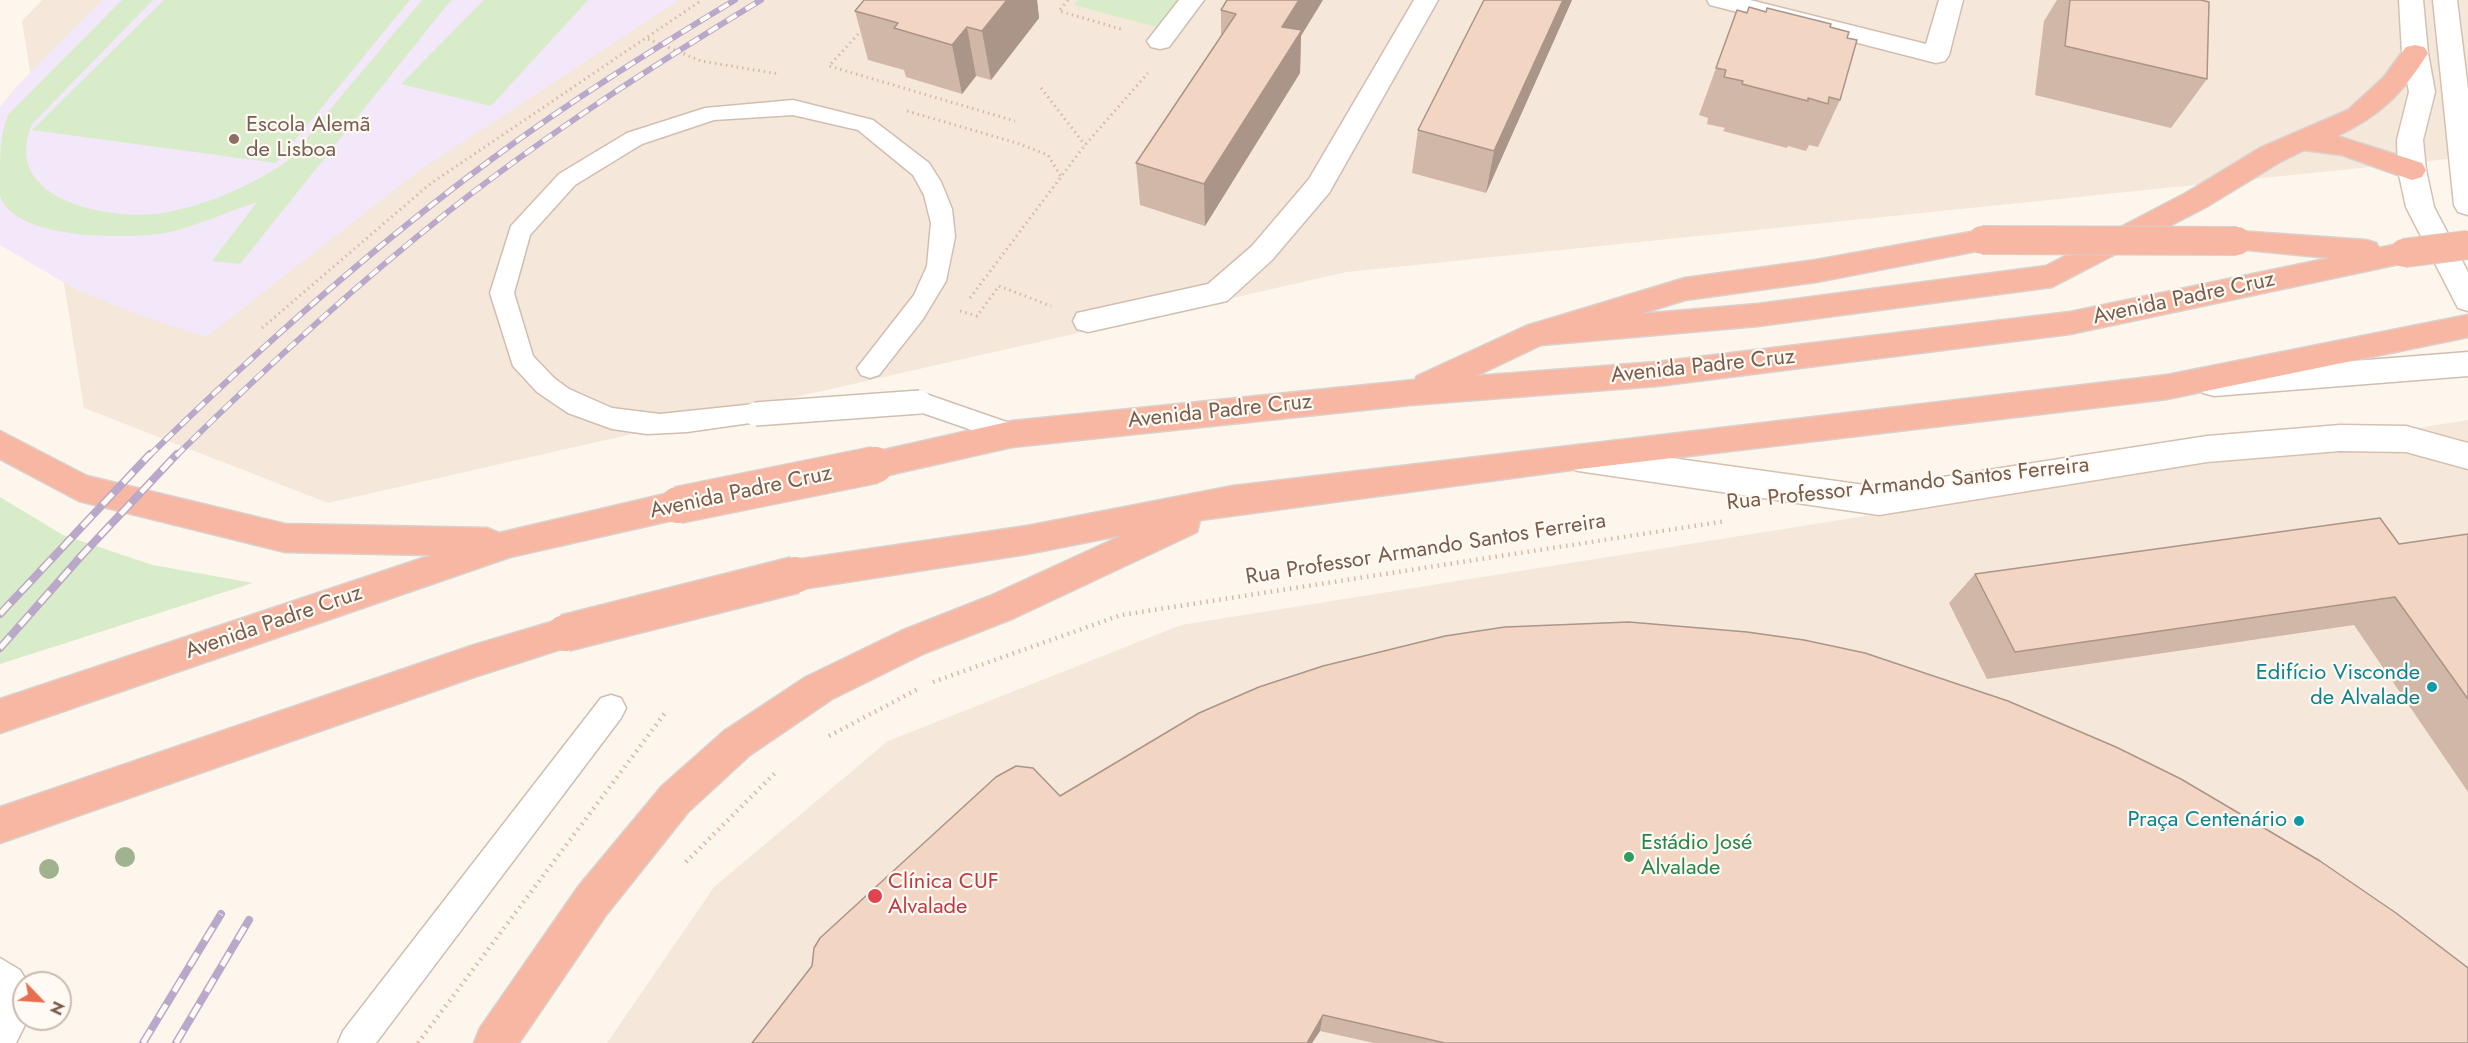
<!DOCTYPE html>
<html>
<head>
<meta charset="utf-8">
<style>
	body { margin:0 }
	#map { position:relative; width:2468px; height:1043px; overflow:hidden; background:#fdf6ec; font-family:Jost,sans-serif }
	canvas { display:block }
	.north { position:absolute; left:12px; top:971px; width:60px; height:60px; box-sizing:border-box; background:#fffaf3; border:2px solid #cabbb1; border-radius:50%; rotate:115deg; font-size:16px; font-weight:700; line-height:24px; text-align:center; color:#7a5c4d }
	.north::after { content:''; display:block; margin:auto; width:21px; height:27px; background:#e76f51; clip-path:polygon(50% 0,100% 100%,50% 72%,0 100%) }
</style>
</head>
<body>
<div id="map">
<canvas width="2468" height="1043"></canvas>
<div class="north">N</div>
</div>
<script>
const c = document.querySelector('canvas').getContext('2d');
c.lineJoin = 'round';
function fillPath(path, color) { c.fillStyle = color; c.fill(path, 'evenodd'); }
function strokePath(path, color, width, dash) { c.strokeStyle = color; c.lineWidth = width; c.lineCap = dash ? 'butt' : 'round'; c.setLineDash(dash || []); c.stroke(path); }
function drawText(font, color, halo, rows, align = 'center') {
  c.font = font + ' Jost,sans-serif'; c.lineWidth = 4.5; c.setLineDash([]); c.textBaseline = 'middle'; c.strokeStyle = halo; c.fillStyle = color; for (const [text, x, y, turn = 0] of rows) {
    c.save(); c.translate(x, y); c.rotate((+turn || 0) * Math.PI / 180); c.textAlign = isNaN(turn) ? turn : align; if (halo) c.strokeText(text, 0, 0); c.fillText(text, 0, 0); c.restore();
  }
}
fillPath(new Path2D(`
	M42,0H2468V157L1347,272L328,503L84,408L22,21Z
	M2468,420V1043H607L714,887L888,741L1181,625Z`), '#f5e8da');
fillPath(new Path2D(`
	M102,0H679L420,170L206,337L139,315L75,289L0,245V107L17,86Z`), '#f3e8fa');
fillPath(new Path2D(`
	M122,0H153L32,124C0,200 106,219 156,214C200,208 247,188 283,164C298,154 310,133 322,119C355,80 388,40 422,0H451L240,264L212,261L257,202C230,211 203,223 175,231C139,240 12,242 0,195C0,190 0,182 0,177C0,155 0,134 8,115Z
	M164,0H410L276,163L32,130Z
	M484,0H588L491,106L401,84Z
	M1078,0H1182L1160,28L1074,5Z
	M0,497L63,535L153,565L253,583L0,664Z`), '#d8ecc9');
const lane = new Path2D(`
	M793,100L873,120L929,163L941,182L952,209L955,237L946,281L923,319L879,375L870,378L861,375L857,368L914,295L927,266L931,223L924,195L913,175L858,130L793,115L714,120L642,144L575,185L530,235L514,293L533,356L554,378L569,389L612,408L660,414L755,404L764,407L768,414L764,421L687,432L647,434L612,429L568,413L537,392L513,366L490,293L511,226L559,174L627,133L705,108Z
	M920,392L1021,427L1025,434L1021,441L1012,444L911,409L907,402L911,395Z
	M611,695L621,698L626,708L621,718L376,1043H338L343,1031L601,698Z
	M0,958L20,970L28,983H24V1019H28L16,1043H0Z`);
const street = new Path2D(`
	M1179,0H1204L1169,47L1160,49L1151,47L1147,41Z
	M1414,0H1438L1329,193L1272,260L1227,301L1088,332L1077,329L1073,321L1077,313L1208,284L1252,246L1309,179Z
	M1707,0H1750L1926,44L1939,0H1963L1949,55L1945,61L1936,63L1710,5Z
	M2468,352V376L2214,396L2203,393L2199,384L2203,375L2214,372Z`);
const secondary = new Path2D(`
	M2399,0H2423L2428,53L2435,92L2423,140L2426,170L2434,207L2468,272V311L2458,308L2406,207L2398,170L2397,140L2409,92L2402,53Z
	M2433,0H2457L2468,89V215L2458,212L2454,205Z
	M2340,425L2406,426L2468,443V469L2406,452L2340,451L2207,462L1879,515L1578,471L1567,467L1562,458L1567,449L1578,445L1879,487L2207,436Z`);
const highway = new Path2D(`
	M2415,45L2424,47L2428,53C2403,93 2380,116 2337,136L2422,163L2426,170L2422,177L2412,180L2342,155L2304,150L2280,162L2206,207L2052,287L1758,326L1541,345L1476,376L1657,362L2070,312L2330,258L2227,248L2223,241L2227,234L2237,231L2366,240L2376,243L2379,248L2404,243L2414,246L2418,253L2414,260L2404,263L2070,334L1657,386L1410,405L1012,447L875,478L864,474L859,465L864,456L875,452L1012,421L1415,380L1417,376L1526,326L1685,278L1816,260L1982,230L1992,233L1996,240L1992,247L1982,250L1816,282L1685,300L1640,314L1758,304L2046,266L2186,193L2260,148L2348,110L2384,77L2406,47Z
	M2468,315V337L2167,399L1571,470L1200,520L1197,532L1014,618L925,653L832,699L750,755L688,812L606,915L519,1043H474L480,1028L578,887L662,786L724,731L806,677L901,631L990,596L1123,535L1027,554L795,590L783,585L778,575L783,565L795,560L1027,526L1233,486L2167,375Z
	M0,431L87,476L285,524L487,528L499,533L678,491L690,495L694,505L690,515L678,519L510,557L0,733V699L432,555L285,552L79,501L0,459Z
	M565,618L577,622L582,633L577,644L474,677L0,843V807L474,645Z`);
strokePath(lane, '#d1beb0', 3);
strokePath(street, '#d1beb0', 3);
strokePath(secondary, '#d6c0b0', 3);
strokePath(highway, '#dad1cd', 3);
strokePath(new Path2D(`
	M1068,0L1059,11L1124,30
	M862,30L829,66L1015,121
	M648,39L701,61L779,74
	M1041,88L1085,145
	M907,111L1017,143L1048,155L1061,177
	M970,298L1085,145L1148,73
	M960,311L977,316L999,286L1051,306
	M262,328L430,184L702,0`), '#d9b8a5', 3, [1.5, 4]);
strokePath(new Path2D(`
	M933,682L1121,615L1726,521
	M829,736L918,689
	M686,862L776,772
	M418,1043L665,713`), '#d9b8a5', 4.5, [1.5, 5]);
fillPath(lane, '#fff');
fillPath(street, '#fff');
fillPath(secondary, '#fff');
fillPath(highway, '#f7b7a3');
const railFar1 = new Path2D(`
	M149,456C257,350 370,249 492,159C570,101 652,50 735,0
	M176,456C263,370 353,287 449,211C548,133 654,65 761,0`);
const rail = new Path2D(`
	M0,614L150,454
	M0,648L83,554L177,454
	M143,1043L221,914
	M176,1043L249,920`);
strokePath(railFar1, '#b9a8c9', 6);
strokePath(rail, '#b9a8c9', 8);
strokePath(railFar1, '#fffaf3', 4, [11]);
strokePath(rail, '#fffaf3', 5, [15]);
const laneBridge = new Path2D(`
	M755,414L920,402`);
const highwayBridgeFar1 = new Path2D(`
	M1982,240L2237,241
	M2404,253L2468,245`);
const highwayBridge = new Path2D(`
	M678,505L875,465
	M565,633L795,575`);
strokePath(laneBridge, '#d1beb0', 26, []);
strokePath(highwayBridgeFar1, '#dad1cd', 30, []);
strokePath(highwayBridge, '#dad1cd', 39, []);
strokePath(laneBridge, '#fff', 23);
strokePath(highwayBridgeFar1, '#f7b7a3', 28);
strokePath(highwayBridge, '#f7b7a3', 36);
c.fillStyle = '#a0b28e';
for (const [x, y] of [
	[125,857],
	[49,869]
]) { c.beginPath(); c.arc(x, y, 10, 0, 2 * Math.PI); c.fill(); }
fillPath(new Path2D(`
	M864,0H1037L1039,18L991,80L976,76L962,94L906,77L904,70L868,60L855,11Z
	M1227,0L1301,36L1300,73L1205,226L1140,205L1136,163L1221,37V10Z
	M1572,0L1486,193L1412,173L1418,130Z
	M2057,0H2201L2207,79L2171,128L2035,95L2044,21Z
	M1737,10L1830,27L1847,38L1840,100L1818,147L1809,145L1806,151L1788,146L1787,148L1723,131L1725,128L1707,124L1708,118L1699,115Z
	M2468,534V792L2354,625L1987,679L1949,603L1975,574L2399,544Z
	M1060,796L2468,1043H1374L1320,1031L1312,1043H752Z`), '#d1b7a8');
fillPath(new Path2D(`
	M1007,0H1037L1039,18L991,80L982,31Z
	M1299,0H1323L1301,36L1300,73L1205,226L1204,184L1282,27Z
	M1563,0H1572L1486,193L1494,151Z
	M967,27L976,76L962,94L952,45Z
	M1323,1015L1320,1031L1312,1043H1307Z`), '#aa9588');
const building = new Path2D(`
	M864,0H1007L982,31L967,27L952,45L894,28L898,23L855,11Z
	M1227,0H1299L1282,27L1302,30L1204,184L1136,163L1236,14L1221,10Z
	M1484,0H1563L1494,151L1418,130Z
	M2070,0H2201L2209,2L2207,79L2065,46Z
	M1749,7L1766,12L1767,8L1831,24L1830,27L1849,32L1847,38L1857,40L1840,100L1829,97L1828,104L1808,98V101L1742,84L1743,81L1724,77L1726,70L1716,68L1737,10L1747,13Z
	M2380,518L2399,544L2468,534V699L2395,597L2015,652L1975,574Z
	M1629,622L1747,632L1804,640L1865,653L2008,701L2116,747L2181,779L2320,861L2396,913L2468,968V1043H1445L1323,1015L1307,1043H752L812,966L814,948L820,938L996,777L1016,766L1033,768L1060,796L1199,713L1259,687L1323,666L1445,636L1505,627Z`);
fillPath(building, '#f3d5c3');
strokePath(building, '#aa9588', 1.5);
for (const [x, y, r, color] of [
	[234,139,6,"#8d6e63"],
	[2432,687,6,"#0f9aa8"],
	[2299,821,6,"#0f9aa8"],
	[1629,857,6,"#2e9e5b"],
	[875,896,8,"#e0444e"]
]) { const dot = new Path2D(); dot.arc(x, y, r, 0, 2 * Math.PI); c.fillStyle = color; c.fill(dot); strokePath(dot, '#fffaf3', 2); }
drawText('22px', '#785e54', '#fffaf3', [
	["Escola Alemã",246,126],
	["de Lisboa",246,151]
], 'left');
drawText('22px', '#7a5c4d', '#fffaf3', [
	["Avenida Padre Cruz",2184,299,-12],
	["Avenida Padre Cruz",1703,367,-6],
	["Avenida Padre Cruz",1220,412,-6],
	["Rua Professor Armando Santos Ferreira",1908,485,-6],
	["Avenida Padre Cruz",741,493,-12],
	["Rua Professor Armando Santos Ferreira",1426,550,-9],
	["Avenida Padre Cruz",274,623,-19]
]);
drawText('22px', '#0d838f', '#fffaf3', [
	["Edifício Visconde",2420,674],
	["de Alvalade",2420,699],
	["Praça Centenário",2287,821]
], 'right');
drawText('22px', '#27864d', '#fffaf3', [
	["Estádio José",1641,844],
	["Alvalade",1641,869]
], 'left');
drawText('22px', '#be3a42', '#fffaf3', [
	["Clínica CUF",888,883],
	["Alvalade",888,908]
], 'left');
</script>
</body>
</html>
